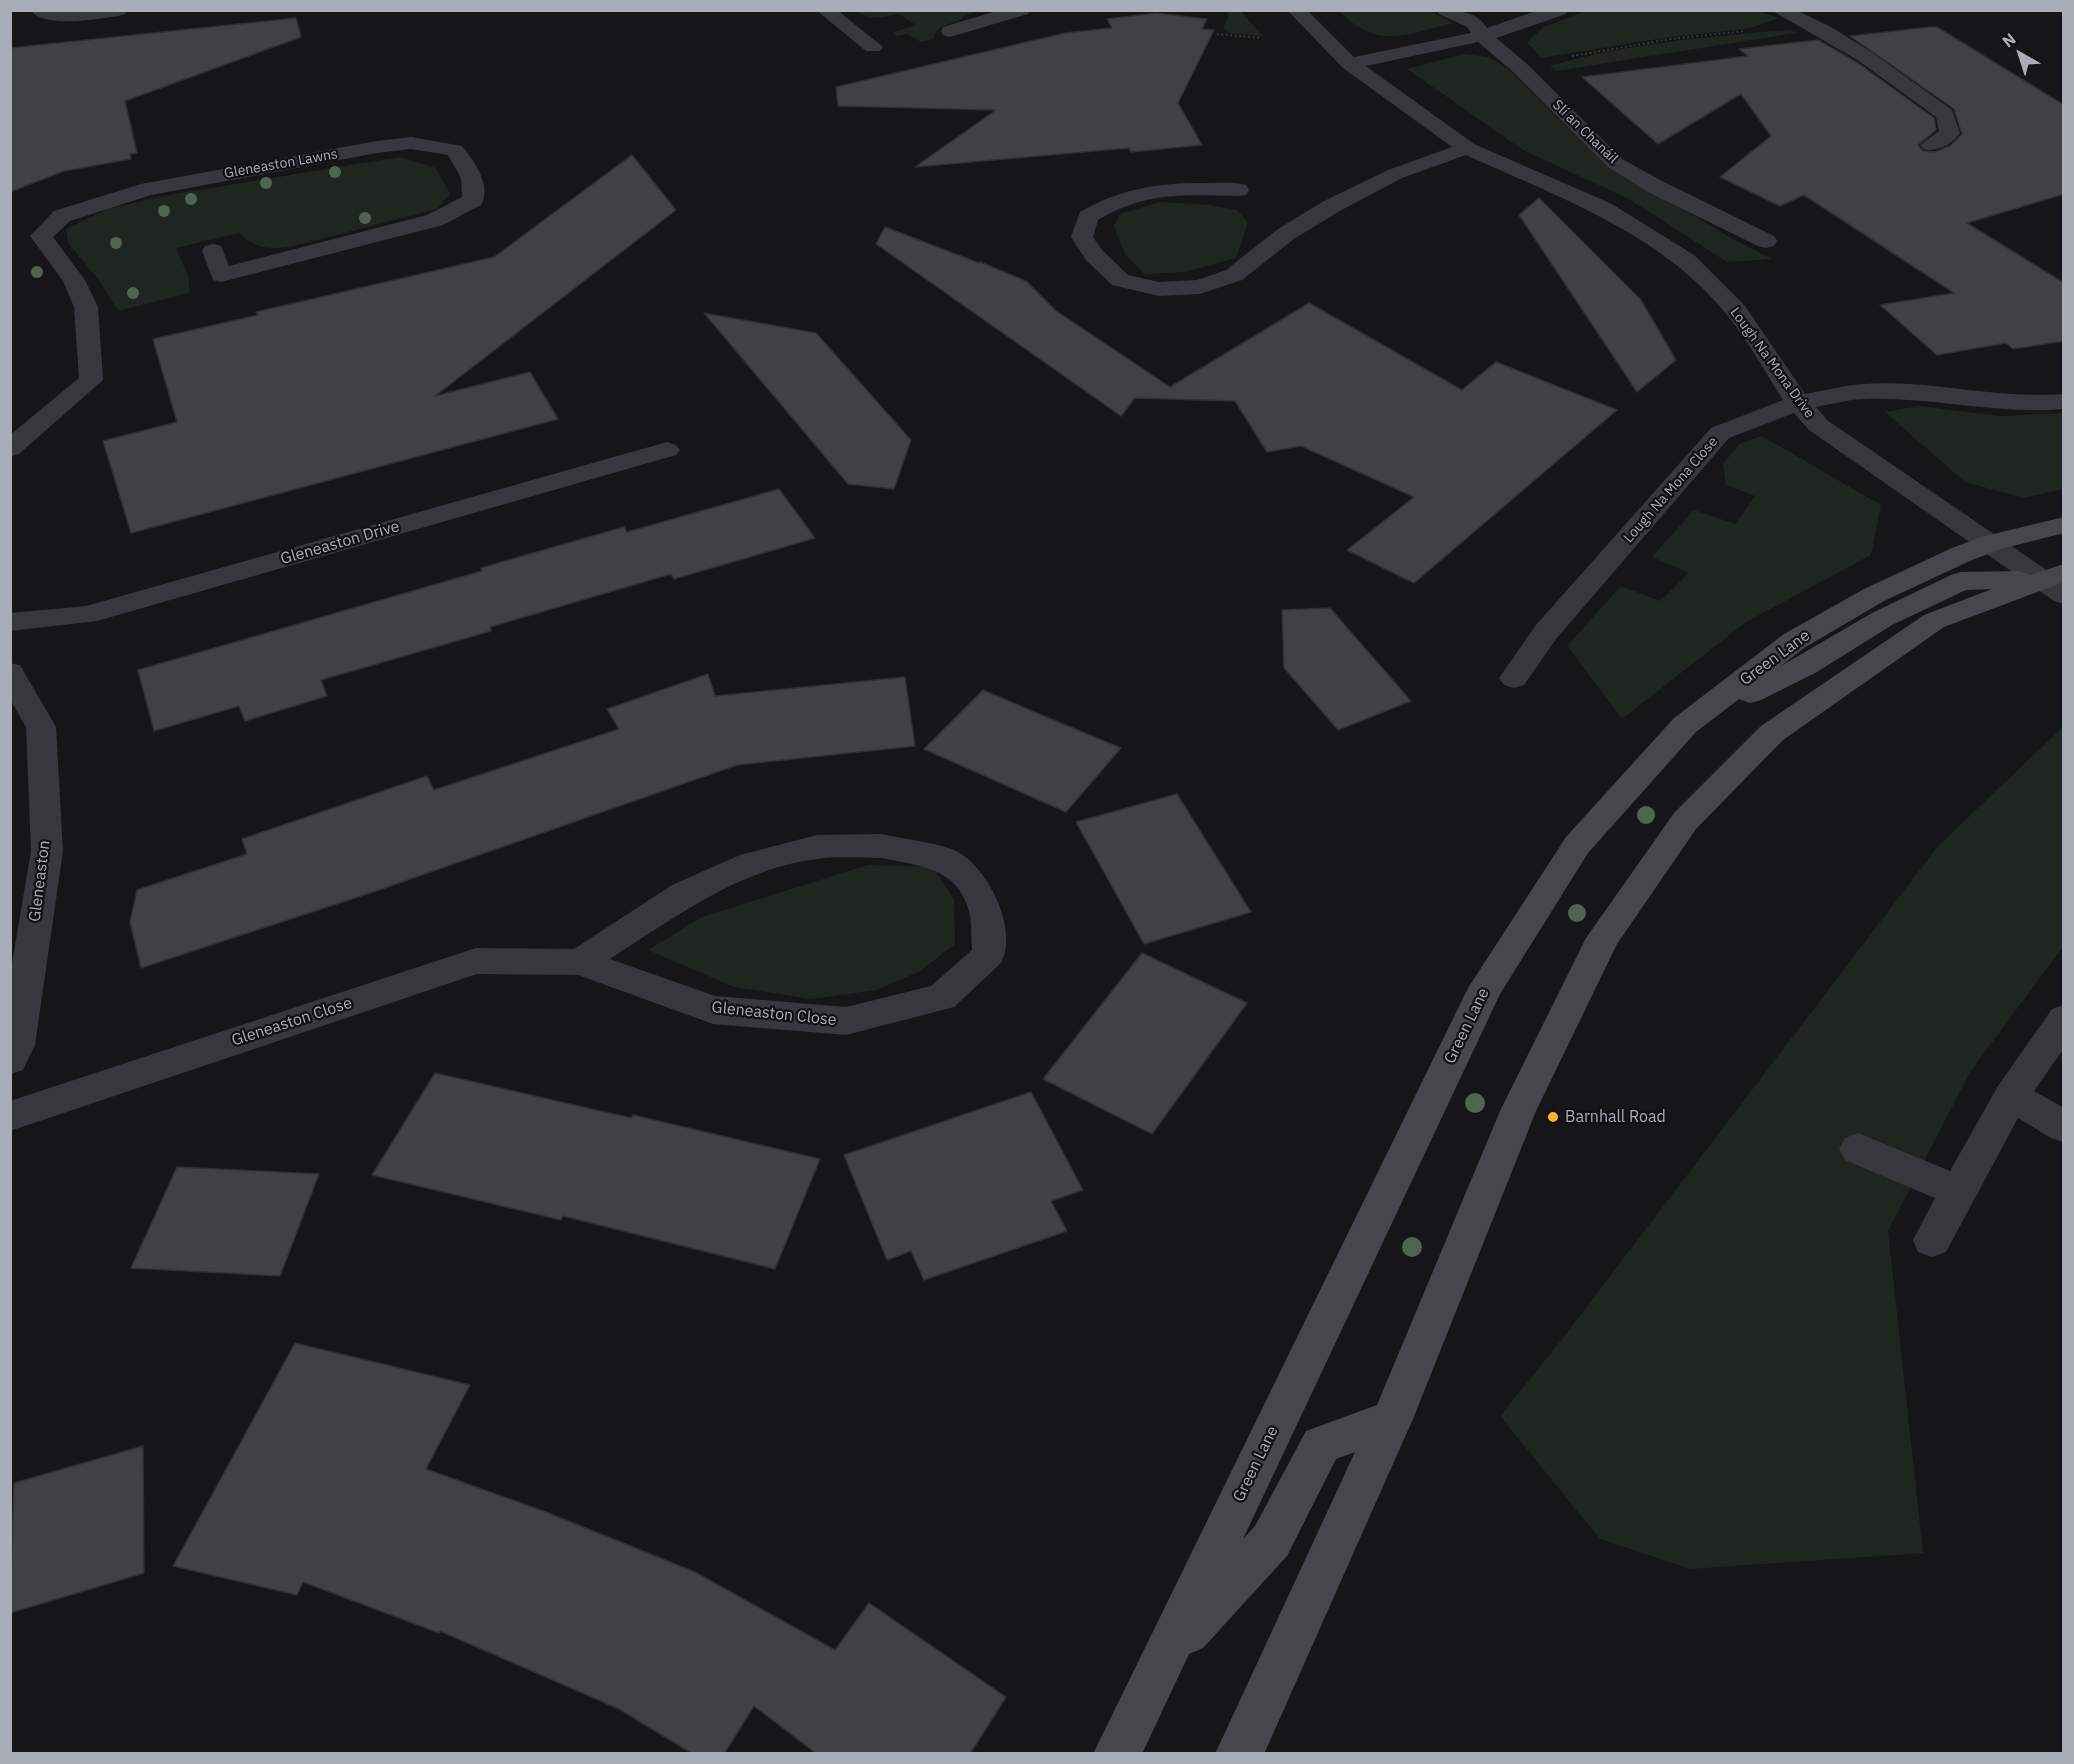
<!DOCTYPE html>
<html>
<head>
<meta charset="utf-8">
<style>
	body { margin:0 }
	#map { position:relative; width:2074px; height:1764px; overflow:hidden; background:#161618; font-family:"IBM Plex Sans",sans-serif }
	canvas { display:block }
	.frame { position:absolute; inset:0; border:12px solid #a8adb8; pointer-events:none }
	.north { position:absolute; left:1990px; top:24px; width:60px; height:60px; -webkit-text-stroke:4px #111113; paint-order:stroke; rotate:321deg; font-size:16px; font-weight:700; line-height:24px; text-align:center; color:#a8adb8 }
	.north::after { content:''; display:block; margin:auto; width:21px; height:27px; background:#a8adb8; clip-path:polygon(50% 0,100% 100%,50% 72%,0 100%) }
</style>
</head>
<body>
<div id="map">
<canvas width="2074" height="1764"></canvas>
<div class="frame"></div>
<div class="north">N</div>
</div>
<script>
const c = document.querySelector('canvas').getContext('2d');
c.lineJoin = 'round';
function fillPath(path, color) { c.fillStyle = color; c.fill(path, 'evenodd'); }
function strokePath(path, color, width, dash) { c.strokeStyle = color; c.lineWidth = width; c.lineCap = dash ? 'butt' : 'round'; c.setLineDash(dash || []); c.stroke(path); }
function drawText(font, color, halo, rows, align = 'center') {
  c.font = font + ' "IBM Plex Sans",sans-serif'; c.lineWidth = 4.5; c.setLineDash([]); c.textBaseline = 'middle'; c.strokeStyle = halo; c.fillStyle = color; for (const [text, x, y, turn = 0] of rows) {
    c.save(); c.translate(x, y); c.rotate((+turn || 0) * Math.PI / 180); c.textAlign = isNaN(turn) ? turn : align; if (halo) c.strokeText(text, 0, 0); c.fillText(text, 0, 0); c.restore();
  }
}
fillPath(new Path2D(`
	M974,11L975,12C968,13 963,18 957,21C946,26 936,25 934,39L921,42L908,34L896,36L894,32L916,25L899,14C883,17 870,21 856,11Z
	M1226,11H1241L1262,36L1230,33L1223,28L1229,15Z
	M1339,11H1430L1454,23C1405,34 1379,51 1339,11Z
	M1757,11L1779,18L1751,28L1658,39L1541,58L1527,42L1544,27L1586,11Z
	M1790,30L1796,33L1556,71L1550,66C1628,43 1709,36 1790,30Z
	M1464,54L1488,57L1506,67L1571,131L1615,169L1733,239L1772,259L1727,262L1629,199L1523,150L1407,69Z
	M400,157L436,168L450,194L437,209L290,247C267,249 256,249 239,233L176,248L189,278V293L118,311L98,279L68,243L66,229L107,209L174,194Z
	M1160,202L1209,205L1237,210L1248,222L1236,258L1185,272L1144,274L1125,254L1114,226L1120,214Z
	M1919,406L2000,416L2063,413V489L2024,498L1965,482L1885,412Z
	M1762,436L1881,505L1871,555L1746,622L1622,719L1567,646L1621,586L1660,601L1689,573L1652,557L1694,510L1735,524L1755,496L1726,485L1723,464L1739,444Z
	M2063,727V947L1970,1072L1888,1231L1923,1553L1690,1569L1600,1539L1500,1416L1559,1343L1938,846Z
	M868,865L933,867L954,900L955,944L920,971L877,990L811,999L734,987L648,950L702,917Z`), '#1e261f');
const building = new Path2D(`
	M1156,13L1207,19L1202,29L1214,30L1178,103L1202,145L1131,152L1129,148L915,167L996,110L838,106L836,87L1065,33L1112,28L1107,19Z
	M296,18L301,37L125,101L137,153L130,154L131,159L64,171L10,192V48Z
	M1931,27H1937L2064,105V194L1967,223L2064,283V341L2013,349L2006,343L1937,355L1880,305L1954,293L1804,195L1780,206L1720,177L1771,136L1741,94L1658,144L1582,77L1748,56L1739,49L1818,40L1858,63L1934,118L1936,130L1918,145L1923,151L1934,152L1950,146L1962,134L1954,109L1850,36Z
	M632,155L676,210L435,396L530,372L558,419L131,533L103,441L177,422L153,339L258,315L256,312L494,257Z
	M1539,198L1641,300L1676,360L1637,392L1519,215Z
	M885,227L979,263L980,262L1026,281L1055,310L1170,387L1309,303L1462,390L1496,362L1617,410L1414,583L1347,550L1414,497L1301,446L1267,452L1235,401L1135,398L1121,416L876,244Z
	M704,313L816,333L911,440L894,489L848,484Z
	M779,489L815,538L674,579L671,574L490,627L491,631L321,680L327,696L245,721L239,706L154,731L138,670L482,571L481,568L554,547L624,527L627,532Z
	M1330,608L1411,701L1338,730L1284,668L1282,610Z
	M708,674L715,696L905,677L915,746L737,765L376,891L141,968L130,922L137,890L247,854L242,839L427,776L434,790L619,729L607,709Z
	M983,690L1051,719L1121,748L1066,812L924,749Z
	M1177,794L1251,912L1144,944L1076,822Z
	M1142,953L1247,1003L1152,1134L1043,1079Z
	M435,1073L631,1118L633,1115L820,1159L775,1269L563,1216L561,1220L372,1175Z
	M1031,1092L1083,1190L1051,1201L1067,1231L924,1280L911,1251L887,1260L844,1155Z
	M177,1167L319,1174L280,1276L131,1268Z
	M295,1343L470,1385L426,1469L546,1512L695,1572L835,1650L869,1603L1006,1697L970,1754H817L754,1706L724,1754H693L619,1709L440,1631L439,1633L303,1582L297,1595L173,1566Z
	M143,1446L144,1573L10,1613L14,1483Z`);
fillPath(building, '#404145');
strokePath(building, '#303034', 1.5);
strokePath(new Path2D(`
	M1217,34L1261,38
	M1572,56L1671,39L1745,31`), '#3d3f44', 2, [1.5, 3]);
fillPath(new Path2D(`
	M30,10H127L125,14L118,16C97,19 45,29 30,10Z
	M816,10H837L883,47L880,51H866Z
	M1000,10H1030L1028,14L950,37L943,35L941,31L943,27Z
	M1287,10H1307L1354,57L1471,33L1467,27L1439,14L1437,10C1457,10 1475,10 1487,28L1539,10H1568L1566,14L1496,38L1525,62L1622,159L1664,182L1774,236L1777,241L1774,246L1766,248L1758,246L1648,192L1608,167L1511,70L1478,42L1366,66L1474,144L1612,204L1694,255L1745,306L1805,394C1824,391 1845,385 1864,384C1931,379 1997,400 2064,394V409C1998,415 1932,397 1866,399C1849,399 1832,404 1816,407L1827,420L2064,582V604L2054,601L1809,430L1794,413L1729,438L1556,639L1524,685L1514,688L1504,685L1499,678L1536,625L1711,428L1783,400C1765,372 1749,342 1728,316C1663,234 1558,197 1466,155L1402,178L1338,212L1294,239L1242,280L1200,294L1159,296L1112,285L1086,260L1071,237L1080,212C1121,188 1162,182 1209,183C1221,183 1234,182 1246,185L1249,190L1246,195L1238,196C1183,195 1147,191 1098,220L1093,237L1102,250L1128,275L1159,282L1197,280L1226,270L1278,229L1322,202L1388,170L1452,147L1343,68Z
	M1771,10H1796L1831,27L1873,53L1952,110L1960,133C1953,144 1936,153 1923,149L1920,145L1939,131L1936,117L1859,61Z
	M411,137L462,146C473,160 493,186 481,205L443,225L221,282L213,280L202,251L205,246L213,244L221,246L229,266L427,215L462,197L461,178L448,155L411,149L377,153L151,195L70,221L53,237L85,280L98,307L103,380L19,454L10,457V435L79,378L74,307L63,281L30,236L54,211L141,184L377,141Z
	M667,442L676,445L680,450L676,455L97,621L10,631V613L86,606Z
	M10,663L20,665L56,727L63,851L35,1045L23,1070L10,1074V975L31,851L26,727L10,699Z
	M882,834C902,839 942,843 958,852C989,869 1019,931 1001,963L954,1007L846,1035L713,1024L578,975L477,974L10,1131V1101L476,948L574,949L672,885L740,855L817,835ZM882,858C919,866 957,867 969,911C972,923 971,938 972,950L931,986L846,1007L715,996L610,959C672,919 742,867 818,859C839,856 861,858 882,858Z
	M2064,1005V1048L2034,1091L2064,1108V1142L2051,1138L2018,1118L1946,1252L1932,1257L1918,1252L1913,1240L1935,1198L1845,1160L1839,1149L1845,1138L1858,1133L1950,1171L1998,1086L2052,1009Z`), '#37383d');
fillPath(new Path2D(`
	M2064,517V533L2001,549L1972,560L1884,601L1804,648L1781,666L1872,613L1951,575L1961,572L2019,571L2030,575L2064,564V582L1944,627L1783,740L1696,829L1617,944L1536,1111L1413,1419L1264,1754H1215L1355,1452L1336,1459L1287,1556L1203,1648L1189,1654L1142,1754H1093L1468,988L1566,837L1674,718L1784,634L1864,589L1952,548L1981,537ZM1992,589L1924,615L1761,726L1674,813L1586,938L1500,1111L1377,1405L1306,1431L1255,1526L1243,1539L1500,994L1588,853L1696,732L1739,699L1750,703L1761,700L1817,672L1892,625L1966,590Z`), '#45474d');
c.fillStyle = '#506452';
for (const [x, y, r] of [
	[335,172,6],
	[266,183,6],
	[191,199,6],
	[164,211,6],
	[365,218,6],
	[116,243,6],
	[37,272,6],
	[133,293,6],
	[1646,815,9],
	[1577,913,9],
	[1475,1103,10],
	[1412,1247,10]
]) { c.beginPath(); c.arc(x, y, r, 0, 2 * Math.PI); c.fill(); }
for (const [x, y, r, color] of [
	[1553,1117,6,"#f2b134"]
]) { const dot = new Path2D(); dot.arc(x, y, r, 0, 2 * Math.PI); c.fillStyle = color; c.fill(dot); strokePath(dot, '#111113', 2); }
drawText('14px', '#a8adb8', '#111113', [
	["Slí an Chanáil",1585,132,44],
	["Gleneaston Lawns",281,164,-10],
	["Lough Na Mona Drive",1772,363,54],
	["Lough Na Mona Close",1671,490,-49]
]);
drawText('16px', '#a8adb8', '#111113', [
	["Gleneaston Drive",340,543,-16],
	["Green Lane",1775,658,-36],
	["Gleneaston",40,881,-83],
	["Gleneaston Close",774,1014,6],
	["Gleneaston Close",292,1022,-18],
	["Green Lane",1467,1026,-64],
	["Green Lane",1256,1464,-64]
]);
drawText('16px', '#a8adb8', '#111113', [
	["Barnhall Road",1565,1117]
], 'left');
</script>
</body>
</html>
